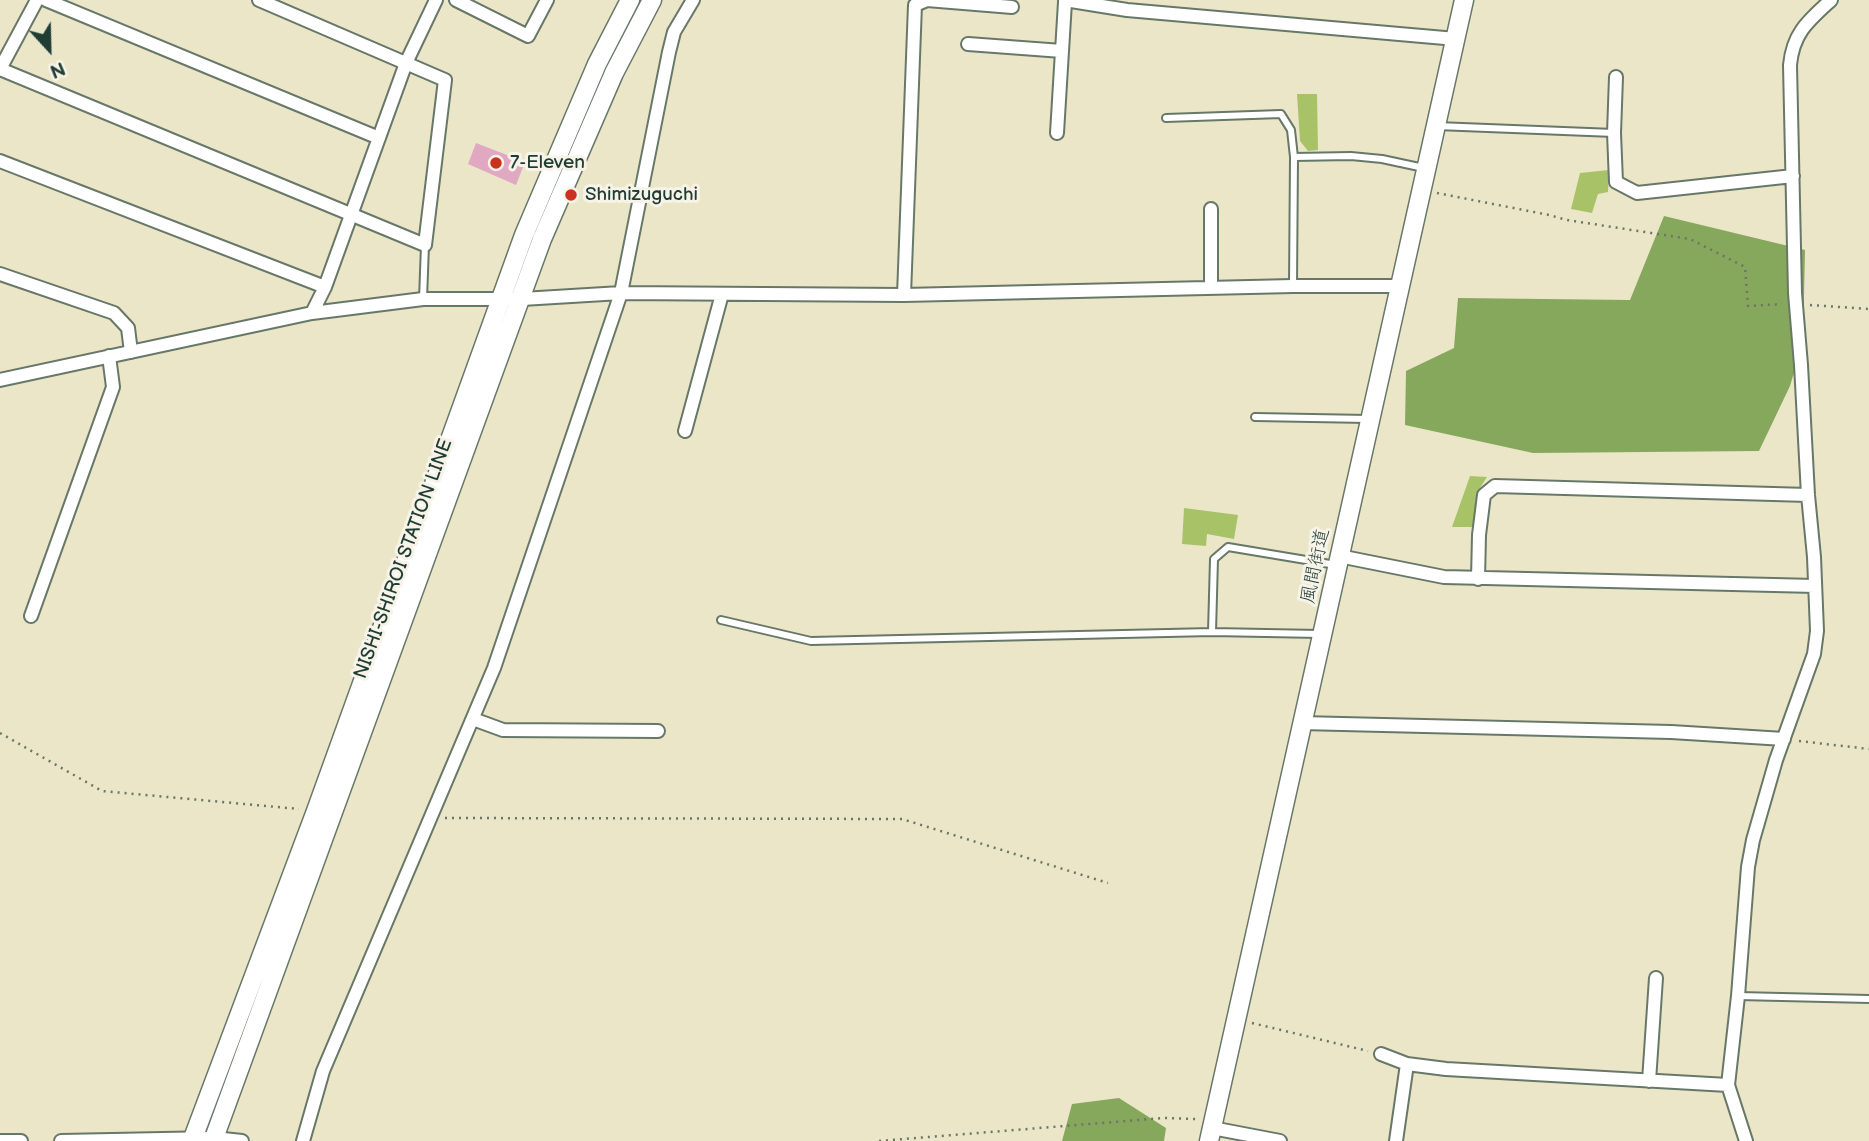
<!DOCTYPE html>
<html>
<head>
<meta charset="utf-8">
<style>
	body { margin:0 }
	#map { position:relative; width:1869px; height:1141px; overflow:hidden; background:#ece6c9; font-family:"Balsamiq Sans",sans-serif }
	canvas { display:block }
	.north { position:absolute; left:14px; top:14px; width:70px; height:70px; -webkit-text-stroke:5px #f7f3e8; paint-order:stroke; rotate:158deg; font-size:19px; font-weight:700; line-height:28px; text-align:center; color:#1f3d34 }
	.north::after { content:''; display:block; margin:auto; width:24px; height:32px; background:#1f3d34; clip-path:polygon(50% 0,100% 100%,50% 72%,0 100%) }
</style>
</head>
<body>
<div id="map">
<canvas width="1869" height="1141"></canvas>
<div class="north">N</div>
</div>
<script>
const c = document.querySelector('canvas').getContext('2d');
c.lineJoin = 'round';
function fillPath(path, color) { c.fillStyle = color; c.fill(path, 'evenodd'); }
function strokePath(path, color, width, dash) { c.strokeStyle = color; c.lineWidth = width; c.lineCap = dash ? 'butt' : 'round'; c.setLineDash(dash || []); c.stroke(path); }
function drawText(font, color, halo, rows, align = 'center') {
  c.font = font + ' "Balsamiq Sans","Klee One",sans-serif'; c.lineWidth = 6; c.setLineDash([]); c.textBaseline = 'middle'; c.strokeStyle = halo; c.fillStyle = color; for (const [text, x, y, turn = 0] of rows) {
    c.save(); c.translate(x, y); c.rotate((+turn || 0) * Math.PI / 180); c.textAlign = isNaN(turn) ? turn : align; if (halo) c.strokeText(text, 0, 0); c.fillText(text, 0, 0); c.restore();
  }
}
fillPath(new Path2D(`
	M1297,94H1317L1318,150L1308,151L1300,141Z
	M1609,170L1608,192L1598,194L1592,213L1571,209L1580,173Z
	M1470,476L1487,477L1478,491L1475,527H1452Z
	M1184,508L1238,515L1234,539L1207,534L1206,546L1182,544Z`), '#a8c268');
fillPath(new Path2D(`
	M1664,216L1805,250L1803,342L1790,386L1759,451L1533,453L1405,425L1406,371L1454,348L1458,298L1630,300Z
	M1119,1098L1166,1128L1164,1141H1062L1072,1104Z`), '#86a85c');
fillPath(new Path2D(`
	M476,143L525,162L516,185L468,164Z`), '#e1a8c2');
const lane = new Path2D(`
	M1166,118L1281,114L1291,130L1294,157L1293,286
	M1437,126L1614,133
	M1294,157L1351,156L1382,159L1424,168
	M423,299L425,245
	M1255,417L1368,419
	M721,620L811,641L1212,632L1320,634
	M1212,632L1214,559L1228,547L1336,565
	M1738,996L1869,999`);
const street = new Path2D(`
	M46,0L379,138
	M456,0L528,36L547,0
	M1065,0L1127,10L1456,39
	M968,44L1062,51
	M0,69L425,245L445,80L259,0
	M0,69L37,0
	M1616,77L1614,133L1616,182L1637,193L1793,176
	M1057,133L1065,2
	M0,161L325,287
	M1211,209V288
	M0,274L114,313L128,328L131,352
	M904,295L915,5L927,0L1012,7
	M312,313L325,287L406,63L436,0
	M0,380L312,313L423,299H522L621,293L904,295L1293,286H1399
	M685,431L722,294
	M1339,556L1444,577L1815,586
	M1478,579L1479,535L1484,495L1495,486L1808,495
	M31,616L113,387L109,356
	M473,719L503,730L658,731
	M1301,723L1671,732L1784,739
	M1381,1054L1407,1064L1446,1069L1728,1085
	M1649,1081L1656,978
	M1212,1128L1280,1141
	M0,1141H21
	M61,1141L214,1138L242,1141
	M303,1141L323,1071L494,668L621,293L669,52L674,32L693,0
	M1396,1141L1407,1064
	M1746,1141L1728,1085L1738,996L1748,867L1753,840L1776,760L1814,654L1817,631L1814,557L1808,495L1801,365L1795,293L1790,65C1793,33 1808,21 1831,0`);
const secondary = new Path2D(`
	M192,1141L316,811L524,235L597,64L630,0
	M213,1141L542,239L614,73L652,0
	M1209,1141L1464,0`);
strokePath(lane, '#677868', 10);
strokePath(street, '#677868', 16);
strokePath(secondary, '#677868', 21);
strokePath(new Path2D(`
	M1437,193L1549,215L1567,220L1690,239L1745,267L1748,306L1782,304
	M1810,305L1869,309
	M0,733L102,791L299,809
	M1799,741L1869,749
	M445,818L902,819L1108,883
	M1252,1023L1368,1051
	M879,1141L1163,1118L1196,1119`), '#677868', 2.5, [2, 5]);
strokePath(lane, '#fff', 6);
strokePath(street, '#fff', 12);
strokePath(secondary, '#fff', 18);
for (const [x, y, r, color] of [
	[496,163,7,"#c8321e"],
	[571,195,7,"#c8321e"]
]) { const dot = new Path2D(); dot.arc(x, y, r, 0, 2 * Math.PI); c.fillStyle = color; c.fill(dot); strokePath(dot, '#f7f3e8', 2.5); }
drawText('19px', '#1f3d34', '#f7f3e8', [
	["7-Eleven",510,163],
	["Shimizuguchi",585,195]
], 'left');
drawText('19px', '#1f3d34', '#f7f3e8', [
	["NISHI-SHIROI STATION LINE",404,559,-70],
	["風間街道",1316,566,-78]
]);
</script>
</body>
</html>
